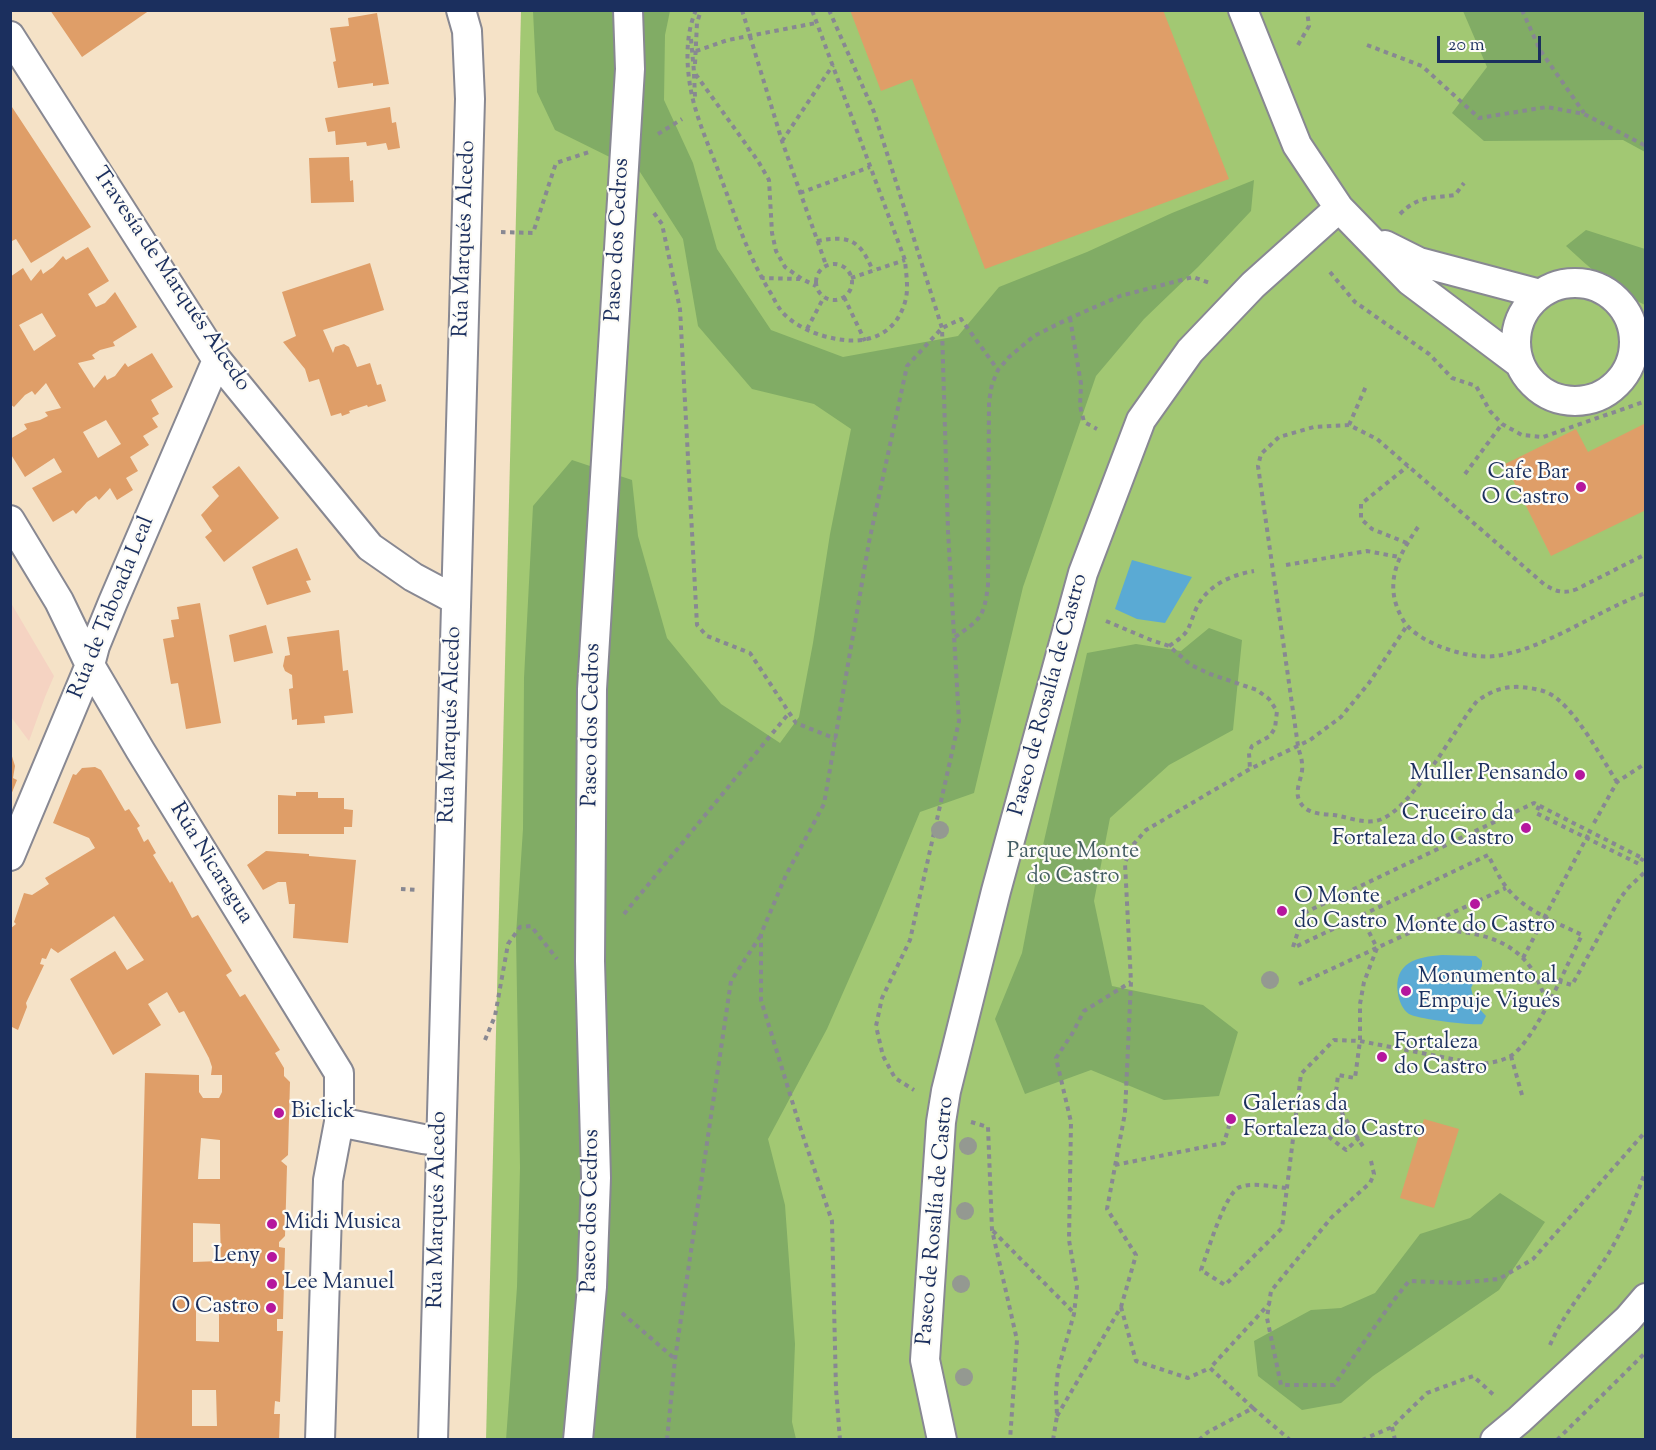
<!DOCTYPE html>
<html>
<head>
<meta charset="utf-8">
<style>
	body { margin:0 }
	#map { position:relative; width:1656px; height:1450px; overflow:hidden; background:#f5e2c7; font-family:"Sorts Mill Goudy",serif }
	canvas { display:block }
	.frame { position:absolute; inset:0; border:12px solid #1b2f5e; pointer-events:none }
	.scale { position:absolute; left:1437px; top:36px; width:104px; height:27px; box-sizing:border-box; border:3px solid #1b2f5e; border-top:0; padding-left:8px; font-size:18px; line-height:21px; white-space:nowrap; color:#1b2f5e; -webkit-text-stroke:4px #fdfcf7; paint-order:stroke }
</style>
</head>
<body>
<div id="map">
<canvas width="1656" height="1450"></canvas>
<div class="frame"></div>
<div class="scale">20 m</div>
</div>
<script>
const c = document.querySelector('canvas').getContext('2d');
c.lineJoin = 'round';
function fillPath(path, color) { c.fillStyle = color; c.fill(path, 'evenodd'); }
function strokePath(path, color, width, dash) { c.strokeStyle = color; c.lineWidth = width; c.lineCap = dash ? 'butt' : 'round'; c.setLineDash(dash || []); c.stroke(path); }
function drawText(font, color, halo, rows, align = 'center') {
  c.font = font + ' "Sorts Mill Goudy",serif'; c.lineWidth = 4.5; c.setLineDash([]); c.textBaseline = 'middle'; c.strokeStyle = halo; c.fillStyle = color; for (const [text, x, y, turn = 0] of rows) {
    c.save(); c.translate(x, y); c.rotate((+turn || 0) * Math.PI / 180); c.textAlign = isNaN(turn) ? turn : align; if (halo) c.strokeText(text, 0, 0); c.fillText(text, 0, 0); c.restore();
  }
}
fillPath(new Path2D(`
	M11,603L54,676L45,697L29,741L11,717Z`), '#f5d3c2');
fillPath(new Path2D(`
	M521,11H1645V1439L486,1440Z`), '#a2c873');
fillPath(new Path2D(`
	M533,11H670L665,35L664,100L693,163L717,249L771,330L843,357L958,336L999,287L1087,252L1172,213L1254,180L1251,211L1198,267L1144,319L1096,376L1023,587L974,793L920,812L875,920L827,1029L768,1139L785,1205L795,1344L792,1422L796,1439L506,1440L517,1287L520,1168L516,935L523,829L524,678L533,506L572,460L632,480L638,536L667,638L721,704L780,743L799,717L813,643L830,534L851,429L814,404L752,389L698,326L683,239L640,172L555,130L537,92Z
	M1463,11H1645V152L1623,140L1484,141L1452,113L1487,67Z
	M1586,230L1645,249V305C1615,291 1591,269 1566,246Z
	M1209,628L1242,640L1233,730L1169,765L1110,818L1094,901L1112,986L1203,1005L1238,1032L1219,1096L1164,1100L1091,1070L1025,1094L995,1019L1022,953L1041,854L1087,653L1136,644L1181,651Z
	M1500,1193L1545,1222L1499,1290L1373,1376L1341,1403L1302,1410L1258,1376L1254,1341L1311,1310L1341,1308L1375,1293L1420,1234L1470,1218Z`), '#81ac65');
fillPath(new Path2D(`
	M1132,560L1192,577L1165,623L1137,619L1115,609Z
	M1442,955L1476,956L1482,961V966L1471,988L1475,1004L1486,1016L1482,1024C1473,1026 1417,1019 1409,1014C1403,1010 1399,1001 1398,994C1393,962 1417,957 1442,955Z`), '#5aaad4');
fillPath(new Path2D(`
	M50,10H150L82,57Z
	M850,10H1163L1229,179L985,269L912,79L881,91Z
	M377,13L389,84L373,86V83L338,88L333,62L336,61L330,28L349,26L348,18Z
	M10,104L91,227L31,263L16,239L10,242Z
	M390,107L392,123L396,122L400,148L388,150L386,143L367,146L366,142L336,145L335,131L328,132L325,118Z
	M349,157L350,181L353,180L354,202L311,203L309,158Z
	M88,247L109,281L88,294L96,307L105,303L115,292L137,327L113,342L115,346L100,350L92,355L95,359L78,363L94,388L105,375L107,380L115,376L125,363L128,367L152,353L173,387L151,400L159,414L152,418L158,427L143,436L149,445L130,457L138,471L126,478L133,490L117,500L110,488L99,500L96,496L87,502L76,514L73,510L53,522L32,488L62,472L54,458L25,477L10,453V439L27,429L24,424L40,420L48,416L45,412L61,408L46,383L35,395L32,391L25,395L14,407L10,404V277L23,268L31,281L41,269L43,274L53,267L63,256L66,260ZM42,313L56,336L34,351L19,325ZM106,420L121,444L98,458L83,432Z
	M370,263L384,310L323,330L333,353L335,347L344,344L349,347L357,367L370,363L377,385L381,384L386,401L368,407L367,405L349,411L350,413L342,416L341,413L331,416L319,379L309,382L305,369L283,342L296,336L282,292Z
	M1646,423V510L1551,556L1505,464L1576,429L1588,452Z
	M239,466L279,518L224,562L205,537L212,531L201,515L219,496L212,487Z
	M297,548L311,580L306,581L311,592L267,605L252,567Z
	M200,603L221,723L186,729L178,683L171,684L163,639L174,637L171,620L179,619L177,607Z
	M266,625L273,653L234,662L229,635Z
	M339,630L343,671L348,670L353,713L324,716L325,723L297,725V719L292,720L289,689L293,688L292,675L285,671L283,666L285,656L290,655L287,637Z
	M10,750L15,766L13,778L17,780L11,795Z
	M95,767L101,770L125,811L129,809L140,826L137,828L144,842L148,839L156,853L153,855L170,883L172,881L192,918L198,915L232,971L226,975L230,981L240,997L245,994L280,1050L275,1053L284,1068V1076L290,1082L288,1155L281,1161L287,1166L285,1236L279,1242V1247L285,1248L283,1319H277V1331H283L280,1402L275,1401L274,1414H280L279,1440H136L145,1073L199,1075V1092L203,1098H219L222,1092V1075H211L212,1067L209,1058L184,1011L179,1013L167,992L148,1004L161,1025L113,1055L70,979L115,951L127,970L144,960L114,916L58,953L51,948L46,959L42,958L40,964L44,965L26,1003L27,1007L18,1030L10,1026V929L16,924L14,922L24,893L32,895L49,884L45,878L95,848L89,838L53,823L73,774L76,775L82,768ZM201,1138L220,1140V1179H198ZM193,1223L220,1224L221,1261L193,1262ZM196,1299L219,1300V1342L196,1341ZM192,1390H216L217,1426H192Z
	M296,792H318V798H344V809L353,810L352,827H344V834H278V795L296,796Z
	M266,851L309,854V856L356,860L348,943L293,938L295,904H289L286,882H278L263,890L247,865Z
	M1424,1119L1459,1129L1434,1208L1400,1198Z`), '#df9e68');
const minor = new Path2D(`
	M1243,10L1297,145L1339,208L1410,281L1519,363
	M10,36L217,360L370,547L413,577L456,600
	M1385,245L1419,262L1540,294
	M1516 342a59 59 0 1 1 118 0a59 59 0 1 1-118 0Z
	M10,520L59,601L90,665L140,750L339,1073V1122L328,1180L320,1440
	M10,856L90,665L95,646L113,602L217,360
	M339,1122L423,1139L441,1141
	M433,1440L470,99L467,31L461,10
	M578,1440L592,1287L596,1178L590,961L592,689L630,69L628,10
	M942,1440L925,1360L941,1122L946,1091L996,891L1083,573L1141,420L1190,351L1253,285L1339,208
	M1495,1440L1519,1420L1628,1319L1646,1298`);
strokePath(minor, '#888892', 32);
strokePath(new Path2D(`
	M696,10C687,31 686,55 689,78C693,113 709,145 721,178C736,218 749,259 772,295C775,301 779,309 784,314C798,328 819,336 837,339C868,345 896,334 905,302C909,289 906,274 905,260L812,10
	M742,10L782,141L826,265
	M829,10L874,112L942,328L948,531L959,721L910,940L882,998L876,1026L883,1056L895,1078L914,1090
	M1522,10L1540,50L1584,113
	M691,39L694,72L758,161L769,180L772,233L776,251L785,267L802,279L816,286
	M1298,45L1309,26L1307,10
	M1367,45L1422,66L1479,118L1547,107L1584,114L1646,146
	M696,51L728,40L816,23
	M695,64L697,23L701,10
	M694,74L695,97
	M658,134L682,119
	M782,141L833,65
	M800,193L870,167
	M654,213L662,224L680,309L697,625L707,636L750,653L796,723L836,739
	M1400,214C1419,195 1430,199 1455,195L1464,183
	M501,232L533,233L556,163L592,151
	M817,241C850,235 860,240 873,271
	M816 282a18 18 0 1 1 36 0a18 18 0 1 1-36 0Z
	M1330,272L1355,302L1429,354L1452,378L1476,386L1490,411L1502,424L1522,435L1543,437L1646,401
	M761,276L763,278L800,279
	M851,278L905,260
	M844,297L865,341
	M1070,318L1081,384L1080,406L1084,422L1097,429
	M807,329L824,297
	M1349,425L1367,384
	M1465,474L1502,424
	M1418,527C1398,556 1383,584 1402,618C1409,632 1427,641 1441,647C1458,653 1476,658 1495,656C1544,650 1598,610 1646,593
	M1407,543L1372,529L1361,519V504L1408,466
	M1286,565L1367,551L1399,557
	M1106,621L1151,640L1169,646L1191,665L1210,674L1257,690L1269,699L1277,711L1275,728L1270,736L1252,746L1249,753L1250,769
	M955,637C981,619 984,617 988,585L989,402L992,384L998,370L1009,357L1034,336L1070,318L1120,296L1193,277L1210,283
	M1169,646C1191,632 1187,630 1196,609C1207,585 1231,575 1254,571
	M1617,782C1602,759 1573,704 1548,693C1540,689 1530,688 1521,687C1504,686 1491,691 1477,701C1455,728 1408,817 1375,821C1361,823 1347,817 1334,815C1321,814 1305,814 1299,800C1294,788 1304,776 1302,764C1302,758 1299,752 1298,746L1258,466L1261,454L1279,437L1314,427L1349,425L1377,439L1545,585C1557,592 1564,594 1577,589L1646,554
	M1539,806L1536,813L1639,864L1643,858
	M1594,823L1617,782L1646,763
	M401,889L418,890
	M624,914L789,713
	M1361,916L1377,948L1364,982L1360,1004V1041L1355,1078L1338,1075L1335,1102L1364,1148
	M1421,928C1461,932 1505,931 1531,968C1538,978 1542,991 1547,1002
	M1293,947L1304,913L1534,803L1646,860
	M1523,958L1588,835
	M1558,981L1572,985L1619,900L1627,889L1646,871
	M1299,984L1506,888
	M485,1040L495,1016L508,944L520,927L531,926L557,959
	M1511,1056L1522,1095
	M971,1122L988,1127L992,1230L1017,1340L1010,1440
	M1293,1130L1329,1137L1346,1150L1359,1138
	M1371,1161L1374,1174L1370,1183L1331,1218L1271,1291L1267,1318L1281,1385H1334L1390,1305L1409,1281L1458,1283L1499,1279L1533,1259L1646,1131
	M1115,1165L1224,1143L1231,1119
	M1286,1188C1273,1187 1253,1182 1240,1187C1225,1192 1207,1254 1201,1270L1225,1285L1282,1228L1301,1074L1334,1040L1360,1041L1478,1064C1489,1063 1499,1062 1509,1057C1534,1044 1568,962 1582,935C1556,922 1525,911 1507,888C1499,878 1494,866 1488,855L1293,948
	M993,1231L1074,1313
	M1121,1307L1136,1361L1188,1378L1210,1368
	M622,1313L675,1359
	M1550,1345C1565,1310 1591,1283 1610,1251C1625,1226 1636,1197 1646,1170
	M1253,1408L1210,1368L1269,1304
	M1057,1416L1121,1307L1136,1255L1107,1209L1125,1113L1131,982L1125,863L1132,846L1146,830L1250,769L1310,740L1341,717L1369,683L1406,627
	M1392,1427L1395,1440
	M667,1440L675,1359L731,981L761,935
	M840,1440L836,1389L832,1221L801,1130L761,1000V934L786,875L824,804L869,542L907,366L942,328L961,319L998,370
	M1053,1440L1057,1416L1056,1392L1058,1370L1074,1314L1077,1287L1069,1240L1071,1122L1056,1058L1072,1034L1084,1011L1131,982
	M1199,1440L1208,1432L1253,1408L1290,1440
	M1362,1440L1392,1427L1427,1393L1473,1376L1496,1397
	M1557,1440L1646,1352`), '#888892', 4, [4.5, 4.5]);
strokePath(minor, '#fff', 28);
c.fillStyle = '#949991';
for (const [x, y] of [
	[940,830],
	[1270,980],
	[968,1146],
	[965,1211],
	[961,1284],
	[964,1377]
]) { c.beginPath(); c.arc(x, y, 9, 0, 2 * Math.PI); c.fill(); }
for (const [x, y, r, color] of [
	[1581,487,6,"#b5179e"],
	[1580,775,6,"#b5179e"],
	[1526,828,6,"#b5179e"],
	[1475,904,6,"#b5179e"],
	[1282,911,6,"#b5179e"],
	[1406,991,6,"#b5179e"],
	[1382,1057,6,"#b5179e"],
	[279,1113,6,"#b5179e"],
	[1231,1119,6,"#b5179e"],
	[272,1224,6,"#b5179e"],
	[272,1257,6,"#b5179e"],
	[272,1284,6,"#b5179e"],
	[271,1308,6,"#b5179e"]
]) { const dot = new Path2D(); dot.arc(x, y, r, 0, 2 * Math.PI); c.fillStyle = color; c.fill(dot); strokePath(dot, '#fdfcf7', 2); }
drawText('22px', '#1b2f5e', '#fdfcf7', [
	["Rúa Marqués Alcedo",466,239,-88],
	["Paseo dos Cedros",619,240,-87],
	["Travesía de Marqués Alcedo",170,280,56],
	["Rúa de Taboada Leal",113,608,-68],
	["Paseo de Rosalía de Castro",1050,695,-75],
	["Rúa Marqués Alcedo",452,725,-88],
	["Paseo dos Cedros",593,725,-89],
	["Rúa Nicaragua",210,864,58],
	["Rúa Marqués Alcedo",439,1210,-89],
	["Paseo dos Cedros",592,1211,-89],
	["Paseo de Rosalía de Castro",937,1221,-85]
]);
drawText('22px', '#1b2f5e', '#fdfcf7', [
	["Cafe Bar",1569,474,"right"],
	["O Castro",1569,499,"right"],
	["Muller Pensando",1568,775,"right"],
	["Cruceiro da",1514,815,"right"],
	["Fortaleza do Castro",1514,840,"right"],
	["O Monte",1294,898],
	["do Castro",1294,923],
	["Monte do Castro",1475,927,"center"],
	["Monumento al",1418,978],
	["Empuje Vigués",1418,1003],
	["Fortaleza",1394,1044],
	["do Castro",1394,1069],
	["Galerías da",1243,1106],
	["Fortaleza do Castro",1243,1131],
	["Biclick",291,1113],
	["Midi Musica",284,1224],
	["Leny",260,1257,"right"],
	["Lee Manuel",284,1284],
	["O Castro",259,1308,"right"]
], 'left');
drawText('22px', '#445d64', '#fdfcf7', [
	["Parque Monte",1073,853],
	["do Castro",1073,878]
]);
</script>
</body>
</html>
